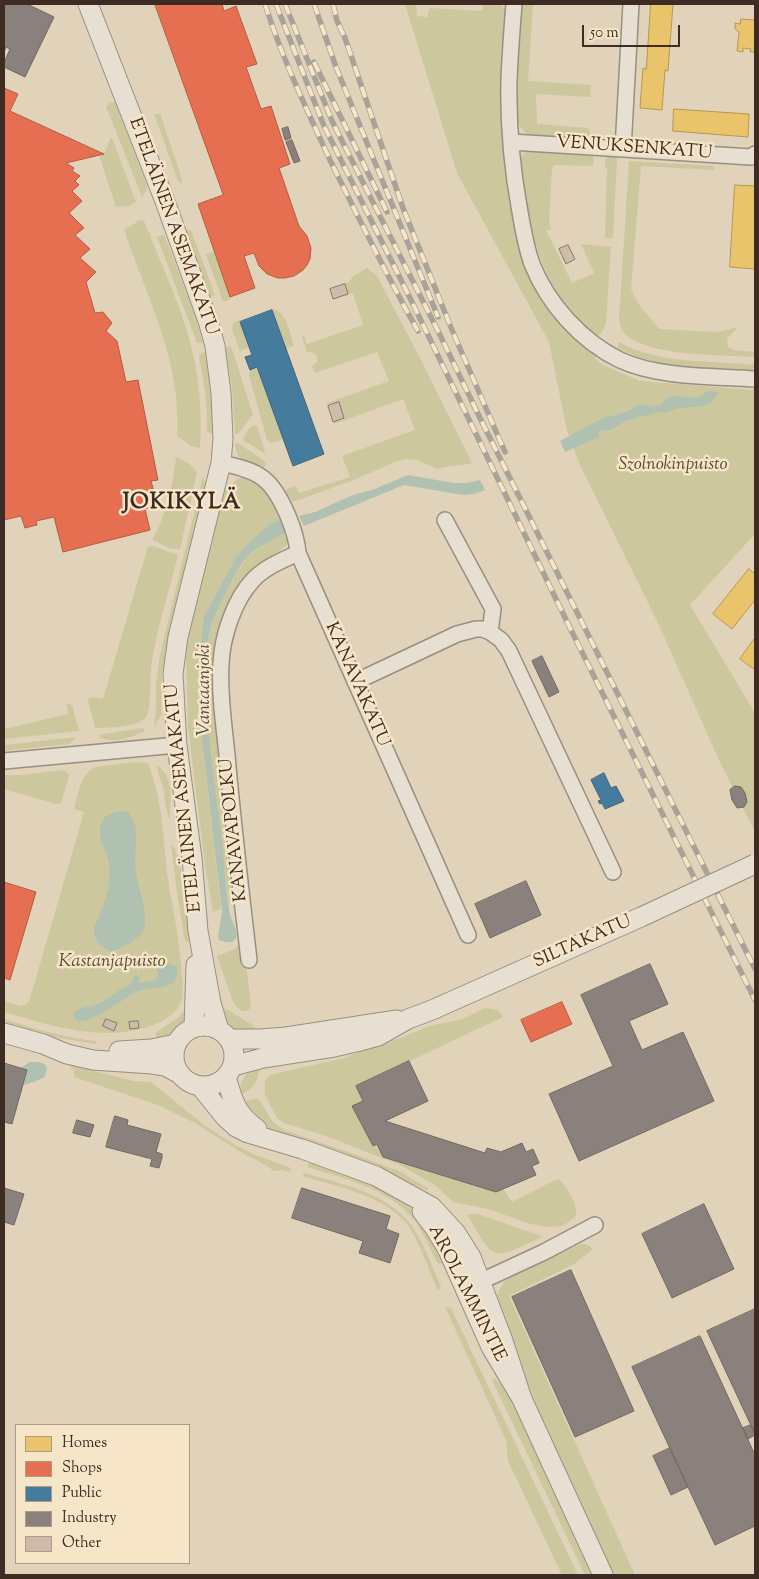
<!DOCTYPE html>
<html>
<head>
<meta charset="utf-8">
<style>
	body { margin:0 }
	#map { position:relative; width:759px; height:1579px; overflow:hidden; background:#e1d3b9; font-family:"Sorts Mill Goudy",serif }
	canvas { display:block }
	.frame { position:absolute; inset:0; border:5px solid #3e2b23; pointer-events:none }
	.legend { position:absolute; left:15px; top:1424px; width:175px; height:140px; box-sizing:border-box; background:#f6e5c7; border:1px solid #ac9b85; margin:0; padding:6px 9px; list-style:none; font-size:15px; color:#3e2b23 }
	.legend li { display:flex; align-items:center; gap:10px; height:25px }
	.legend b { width:25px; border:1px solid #ac9b85 }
	.scale { position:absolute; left:582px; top:25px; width:98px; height:22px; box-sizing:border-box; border:2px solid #3e2b23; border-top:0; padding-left:6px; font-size:15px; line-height:18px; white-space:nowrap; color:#3e2b23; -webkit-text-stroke:4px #f6e5c7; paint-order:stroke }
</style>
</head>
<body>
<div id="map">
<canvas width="759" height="1579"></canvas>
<div class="frame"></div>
<ul class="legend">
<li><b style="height:14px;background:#e9c46a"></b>Homes</li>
<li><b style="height:14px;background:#e76f51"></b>Shops</li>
<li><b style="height:14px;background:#457b9d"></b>Public</li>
<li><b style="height:14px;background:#8a817c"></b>Industry</li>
<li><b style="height:14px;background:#d0bbaa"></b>Other</li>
</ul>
<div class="scale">50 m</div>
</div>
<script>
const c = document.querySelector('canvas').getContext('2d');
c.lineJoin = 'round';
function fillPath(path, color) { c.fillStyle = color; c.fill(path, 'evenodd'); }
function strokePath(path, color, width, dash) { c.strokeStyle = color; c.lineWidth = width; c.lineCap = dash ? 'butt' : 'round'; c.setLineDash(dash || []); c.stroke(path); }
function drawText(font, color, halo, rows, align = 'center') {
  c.font = font + ' "Sorts Mill Goudy",serif'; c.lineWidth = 5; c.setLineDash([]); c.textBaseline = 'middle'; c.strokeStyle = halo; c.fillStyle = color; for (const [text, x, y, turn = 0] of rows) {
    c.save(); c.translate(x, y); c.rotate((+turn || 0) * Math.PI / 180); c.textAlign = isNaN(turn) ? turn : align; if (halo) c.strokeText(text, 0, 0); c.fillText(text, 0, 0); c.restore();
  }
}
fillPath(new Path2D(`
	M405,4H416L417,16L427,17L430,8L482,11L483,4H500L505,9L522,252L597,355L595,358L601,364L640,381L755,390V534L690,605L755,713V832L718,758L658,623L580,465L567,431L549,342L457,173Z
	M521,4H533L528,81L591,85L590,97L536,94L537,124L588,128L592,137L587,140L534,136L527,135L518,124L517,68Z
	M115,102L146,183L147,190L142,197L106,106L110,103Z
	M154,114H160L182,179V184L178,181Z
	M111,137L114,143L136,202L129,206L116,207L99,155L104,154Z
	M529,150L592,154L594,160L593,165L589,166L554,165L552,168L549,220L551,230H546L572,283L594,273L581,244L611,247L606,324L600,335H596C579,321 565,307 554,287C536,256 529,219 523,185C521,176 518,166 521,158C523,154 525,152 529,150Z
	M608,155L617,156V159L613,238H605L607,168L605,167V160Z
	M629,161L712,166L715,168L714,170L641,166L631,289L638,303L659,329L717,332L738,327L727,339L728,347L734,350L755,352V357C722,355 659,356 631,339C624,335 620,327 619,320Z
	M140,220L144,221L150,235C164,272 183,310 192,350C200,381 202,416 200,448L191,446L177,436C182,362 147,298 124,230Z
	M186,230H191L215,295L210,297Z
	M164,234L194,313L203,343H197L157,237Z
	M214,251L231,299L223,302L206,255Z
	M367,268L377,276L419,356L472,463C460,466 448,465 437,469L418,460L406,459L398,461L351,481L293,502L286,491L288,488L296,486L299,493L350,477L342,456L415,430L403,399L334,424L333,422L344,417L339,402L328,406L327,403L389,381L377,352L315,373L312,366L317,362V356L314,353L307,352L302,337L304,336L307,344L363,325L353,293L348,294L345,284L349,282L353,276Z
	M272,309C287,311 290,333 294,346L286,348L272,310L240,322L249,347L240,351L232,329L233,323Z
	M619,342C660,365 710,360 755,365L754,368L751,370C706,368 658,370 618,348Z
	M231,346L253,414L238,434H235L232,387L225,347Z
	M203,352H206C212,379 213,406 212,434L208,432L207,430L206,398L199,355Z
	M257,367L283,439L272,443L267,440L249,375L250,370Z
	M255,425L257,426L265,451L264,453L243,440C244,434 250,427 255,425Z
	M238,443L263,460L266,464L263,469C248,464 237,462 235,444Z
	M176,457C184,461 192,464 197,472L180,549H171L152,540C165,519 174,482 176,457Z
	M203,476L205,483L162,672L161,715L154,727L156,710V683L160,655Z
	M245,477C265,483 272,502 280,520L270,524L236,557L204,616L202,629L199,681L202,739L221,909L213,912L205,865L188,727L186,649L207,553L224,492L237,479Z
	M286,533L288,540L286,546L254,568L244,580L233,597L217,732L224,800L238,905L232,901L229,905L209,749L206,651L211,627L219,606L237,572L247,557L263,544Z
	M153,546L178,555C169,592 156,630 151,668C150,679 151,711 146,717C139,727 107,728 95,728L88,700L89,698L94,697L103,699L144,560L148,547Z
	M67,704L72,705L79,731L4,739V729L68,714Z
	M143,728L145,731C134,737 107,746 98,735Z
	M76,737L70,744L4,751V745Z
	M135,762L148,763C151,773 155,782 157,792C164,823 164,855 169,886C174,912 179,938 181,965C182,975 184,988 182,999C178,1012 167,1019 156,1024C106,1044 52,1026 4,1012V1001L21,1006L27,1004L31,995L84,812L74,809C78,794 80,775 95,767Z
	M158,766C175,778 170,801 170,819C165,809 165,797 163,787C161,780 158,774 157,767Z
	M62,770L67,772L69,776L61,803L56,804L4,789V775H21Z
	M171,845H173L180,863L187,910L189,941H185L177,893Z
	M242,942L245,955L251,1007C244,1016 238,1009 233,1002L217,956L233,950Z
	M222,1008L228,1010L254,1026L256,1030H235L223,1019Z
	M485,1008L498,1010L503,1017L357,1086L363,1101L353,1106L372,1146L377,1144L383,1157L496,1192L503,1189L512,1202L555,1180H560C567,1189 580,1206 575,1217L563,1226L545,1227L527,1223L488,1209L453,1202L435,1185L402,1166L329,1137L284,1123L277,1118L272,1109L265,1094V1081L268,1077L273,1074L340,1059L398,1039L429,1026L463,1019Z
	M186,1009L185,1019C176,1029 168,1038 156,1043V1033C166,1024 178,1021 186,1009Z
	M4,1019C34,1028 64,1038 96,1041V1044L35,1034L4,1025Z
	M72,1065L133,1081L151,1082L204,1125L235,1145L253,1154L291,1168V1172L282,1170L273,1171L269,1167L239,1151L195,1123L158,1105L74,1077V1070L70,1068Z
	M260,1065C259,1080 254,1089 240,1095C240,1078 246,1073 260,1065Z
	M253,1099H258L260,1101L272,1121L284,1130L354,1154L399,1171L429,1189L426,1190L372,1166L273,1131L257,1122L242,1103Z
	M310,1163H315C351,1175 393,1186 418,1217C429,1230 437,1248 446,1263L439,1264L436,1260C429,1247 423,1232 414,1220C389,1188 344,1179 308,1167L307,1165Z
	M305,1173C341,1184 383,1192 408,1221C423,1239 431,1265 441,1286L438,1291C429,1270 421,1246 409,1227C388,1196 335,1186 302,1176Z
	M467,1214H478L541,1236L542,1237C491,1261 495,1263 467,1214Z
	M583,1244L590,1246L593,1249L574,1264L509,1296L635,1575H612L555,1454L496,1304C497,1293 500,1285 508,1278L578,1245Z
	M445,1307L451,1308L578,1575H562L508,1461L506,1440Z
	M495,1378L511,1396L595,1575H585L492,1380Z`), '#cdc79d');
fillPath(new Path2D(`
	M706,391L719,392C707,411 700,405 681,408C673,409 666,414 658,412L625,421L611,430L599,431V437L565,452L560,441L601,419L626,412L639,405L654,406L661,405L668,397L674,396L697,398L704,395Z
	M408,475L453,483H467L480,480L485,490L474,494L463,495L404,485L304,526L299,516L315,512L353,495L372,490Z
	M280,520L286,533C272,540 258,546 247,557C239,566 233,578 228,589C221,601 215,614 211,627C205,648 206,670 206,691C208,738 214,784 221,831C224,858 225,886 230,914C231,920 235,925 236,931C239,945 226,943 219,940L218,936L222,912L202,739L199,681L202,629L204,616L236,557L255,537L270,524Z
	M121,811L128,812C130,815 133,818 134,822C139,838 133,855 136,872C138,888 149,914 144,929C140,939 120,950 110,951C101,947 92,939 94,927C95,923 99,918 100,913C104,904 108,893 109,883C110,877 109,870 109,863C107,851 95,834 102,822C105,814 114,812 121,811Z
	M167,963L177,967C178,974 177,981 171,984C160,990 147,987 136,992C125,997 88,1027 77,1020C75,1019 74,1016 73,1014C79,1006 86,1008 95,1005C109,1001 117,989 130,985L136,974L140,978L138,982L140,983L156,980L158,975L157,967Z
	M30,1062C37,1062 42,1061 47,1067L45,1077L34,1082L23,1085L27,1070L20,1068Z`), '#b0c0b1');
const homes = new Path2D(`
	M651,4H673L668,71L665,70L662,110L640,108L643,68L646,69Z
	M741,19L755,20V52H750L751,49L743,48V52L737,51L739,32L735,29V23L740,24Z
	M674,109L749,114L748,137L673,131Z
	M735,185L755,186V269L730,267Z
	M749,569L755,574V600L732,629L713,614Z
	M755,638V670L740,659Z`);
fillPath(homes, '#e9c46a');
strokePath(homes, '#b69655', 1);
const shops = new Path2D(`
	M155,4H222L224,11L236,6L257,64L246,67L261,109L271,106L290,164L279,168L299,226L307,236L311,248L310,259L307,265L303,270L294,276L285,278H278L267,274L259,266L254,253L244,256L255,288L230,297L198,204L223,195Z
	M4,88L18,94L10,111L104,154L66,163L74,168L72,171L80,176L75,181L79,185L72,191L82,201L69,213L84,228L75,235L90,249L80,258L96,272L86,282L95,313L103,312L112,323L106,331L117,341L126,382L138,380L158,480L151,481L158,506L145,509L150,530L63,552L54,517L36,521L37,525L25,528L21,516L4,520Z
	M4,882L36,892L10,980L4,978Z
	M562,1002L572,1024L531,1042L521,1020Z`);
fillPath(shops, '#e76f51');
strokePath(shops, '#b45b43', 1);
const public = new Path2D(`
	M272,310L324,454L293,466L257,367L250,370L245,357L252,355L240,322Z
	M604,773L611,788L616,786L624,801L605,809L602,803L600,804L598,801L601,800L591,780Z`);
fillPath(public, '#457b9d');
strokePath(public, '#436378', 1);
const industry = new Path2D(`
	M4,4H27L54,17L25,77L4,67V63L10,49L6,47L4,52Z
	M288,127L291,138L285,140L282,129Z
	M292,140L300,161L294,163L286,142Z
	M542,656L559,692L549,697L532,661Z
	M735,786L741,787L745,793L747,802L744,807L737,808L732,800L730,790Z
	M526,881L541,915L490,938L475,904Z
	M650,964L668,1004L629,1021L642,1050L683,1032L714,1101L579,1161L549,1094L613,1066L581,995Z
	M409,1061L428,1101L385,1121L485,1153L487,1148L501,1152L522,1143L526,1152L533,1149L539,1163L532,1166L536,1175L496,1192L383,1157L377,1144L373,1146L352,1106L363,1101L356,1086Z
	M4,1063L27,1070L12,1124L4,1122Z
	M115,1116L128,1120L127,1125L161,1134L156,1152L162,1154V1158L159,1168L150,1166L152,1159L106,1147Z
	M77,1120L94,1125L90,1137L73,1133Z
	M4,1188L24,1194L14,1225L4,1222Z
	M302,1188L390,1216L386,1229L399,1234L390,1263L359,1253L363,1241L292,1218Z
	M704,1204L734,1269L672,1298L642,1234Z
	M571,1270L634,1411L575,1437L512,1297Z
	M755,1309V1434L707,1331Z
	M700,1336L755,1455V1526L715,1545L632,1367Z
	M751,1425L755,1435L748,1439L743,1428Z
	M670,1448L688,1487L671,1495L653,1456Z`);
fillPath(industry, '#8a817c');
strokePath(industry, '#736761', 1);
const building = new Path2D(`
	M568,245L575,259L566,264L559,249Z
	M345,284L348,294L333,299L330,289Z
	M339,402L344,418L333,422L328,406Z
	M106,1019L117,1023L114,1031L103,1026Z
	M138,1021L139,1028L130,1029L129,1022Z`);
fillPath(building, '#d0bbaa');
strokePath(building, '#82796b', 1);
const minor = new Path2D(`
	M514,4C512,29 510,54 509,80C508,124 512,169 520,212C523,230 526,247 532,264C548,304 581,341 620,360C659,378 713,376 755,379
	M511,142L751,157L755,154
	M623,149L631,4
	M221,463C260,471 272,478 288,516C293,528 297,539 298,553L468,935
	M445,520L493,609L490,632L501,640L509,651L613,872
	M355,682L457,634L476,629H483L490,632
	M4,761L177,745
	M249,960C241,892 233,824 227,755C224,725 219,694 221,664C222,637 234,600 253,580C265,567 283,560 298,553
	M471,1286L544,1252L595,1225`);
const tertiary = new Path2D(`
	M88,4L166,204L208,321L215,346L221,393L223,439L221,463L178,637L173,674L177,745L192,858L198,931L211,1003L219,1030
	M174 1056a30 30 0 1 1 60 0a30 30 0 1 1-60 0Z
	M194,1027L196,965
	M4,1033L43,1044L67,1054L93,1060L152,1064L165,1066L178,1073
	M229,1039H260L286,1037L397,1020
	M119,1051L151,1049L176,1044
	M233,1066L263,1058L334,1047L356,1042L378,1036L408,1019L432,1010L641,917
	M226,1077C233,1101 236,1114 257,1129
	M200,1086L225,1117L236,1127L248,1133L302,1149L376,1176L432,1207L456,1233L471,1257L503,1341L522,1399
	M422,1211L434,1227L447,1248L491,1347L522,1399L603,1575`);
strokePath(minor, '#998f80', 18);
strokePath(tertiary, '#998f80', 21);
strokePath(minor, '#e6dfd2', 15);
strokePath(tertiary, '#e6dfd2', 19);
const rail = new Path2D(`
	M265,4C282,58 307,110 331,162C359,219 387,276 418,331
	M276,4L324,126L411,300L572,632L755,1000
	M285,4L332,121L441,337L480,418L755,969
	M314,4L336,67L438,317
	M333,4L337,21L345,38L403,208L452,330L505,452
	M314,62L387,212`);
strokePath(rail, '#a9a298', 5.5);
strokePath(rail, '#f6e5c7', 4, [11]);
const tertiaryBridge = new Path2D(`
	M641,917L755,864`);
strokePath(tertiaryBridge, '#998f80', 21, []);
strokePath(tertiaryBridge, '#e6dfd2', 19);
drawText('18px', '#3e2b23', '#f6e5c7', [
	["VENUKSENKATU",634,149,4],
	["ETELÄINEN ASEMAKATU",172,227,70],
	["KANAVAKATU",356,685,66],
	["ETELÄINEN ASEMAKATU",185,798,-96],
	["KANAVAPOLKU",235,830,-96],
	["SILTAKATU",583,943,-24],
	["AROLAMMINTIE",466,1294,63]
]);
drawText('italic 18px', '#574837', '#f6e5c7', [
	["Szolnokinpuisto",673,466],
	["Kastanjapuisto",112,963]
]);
drawText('italic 19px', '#554e46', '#f6e5c7', [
	["Vantaanjoki",206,690,-90]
]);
c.letterSpacing = '1px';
drawText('bold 22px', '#3e2b23', '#f6e5c7', [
	["JOKIKYLÄ",182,504]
]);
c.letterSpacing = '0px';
</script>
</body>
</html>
